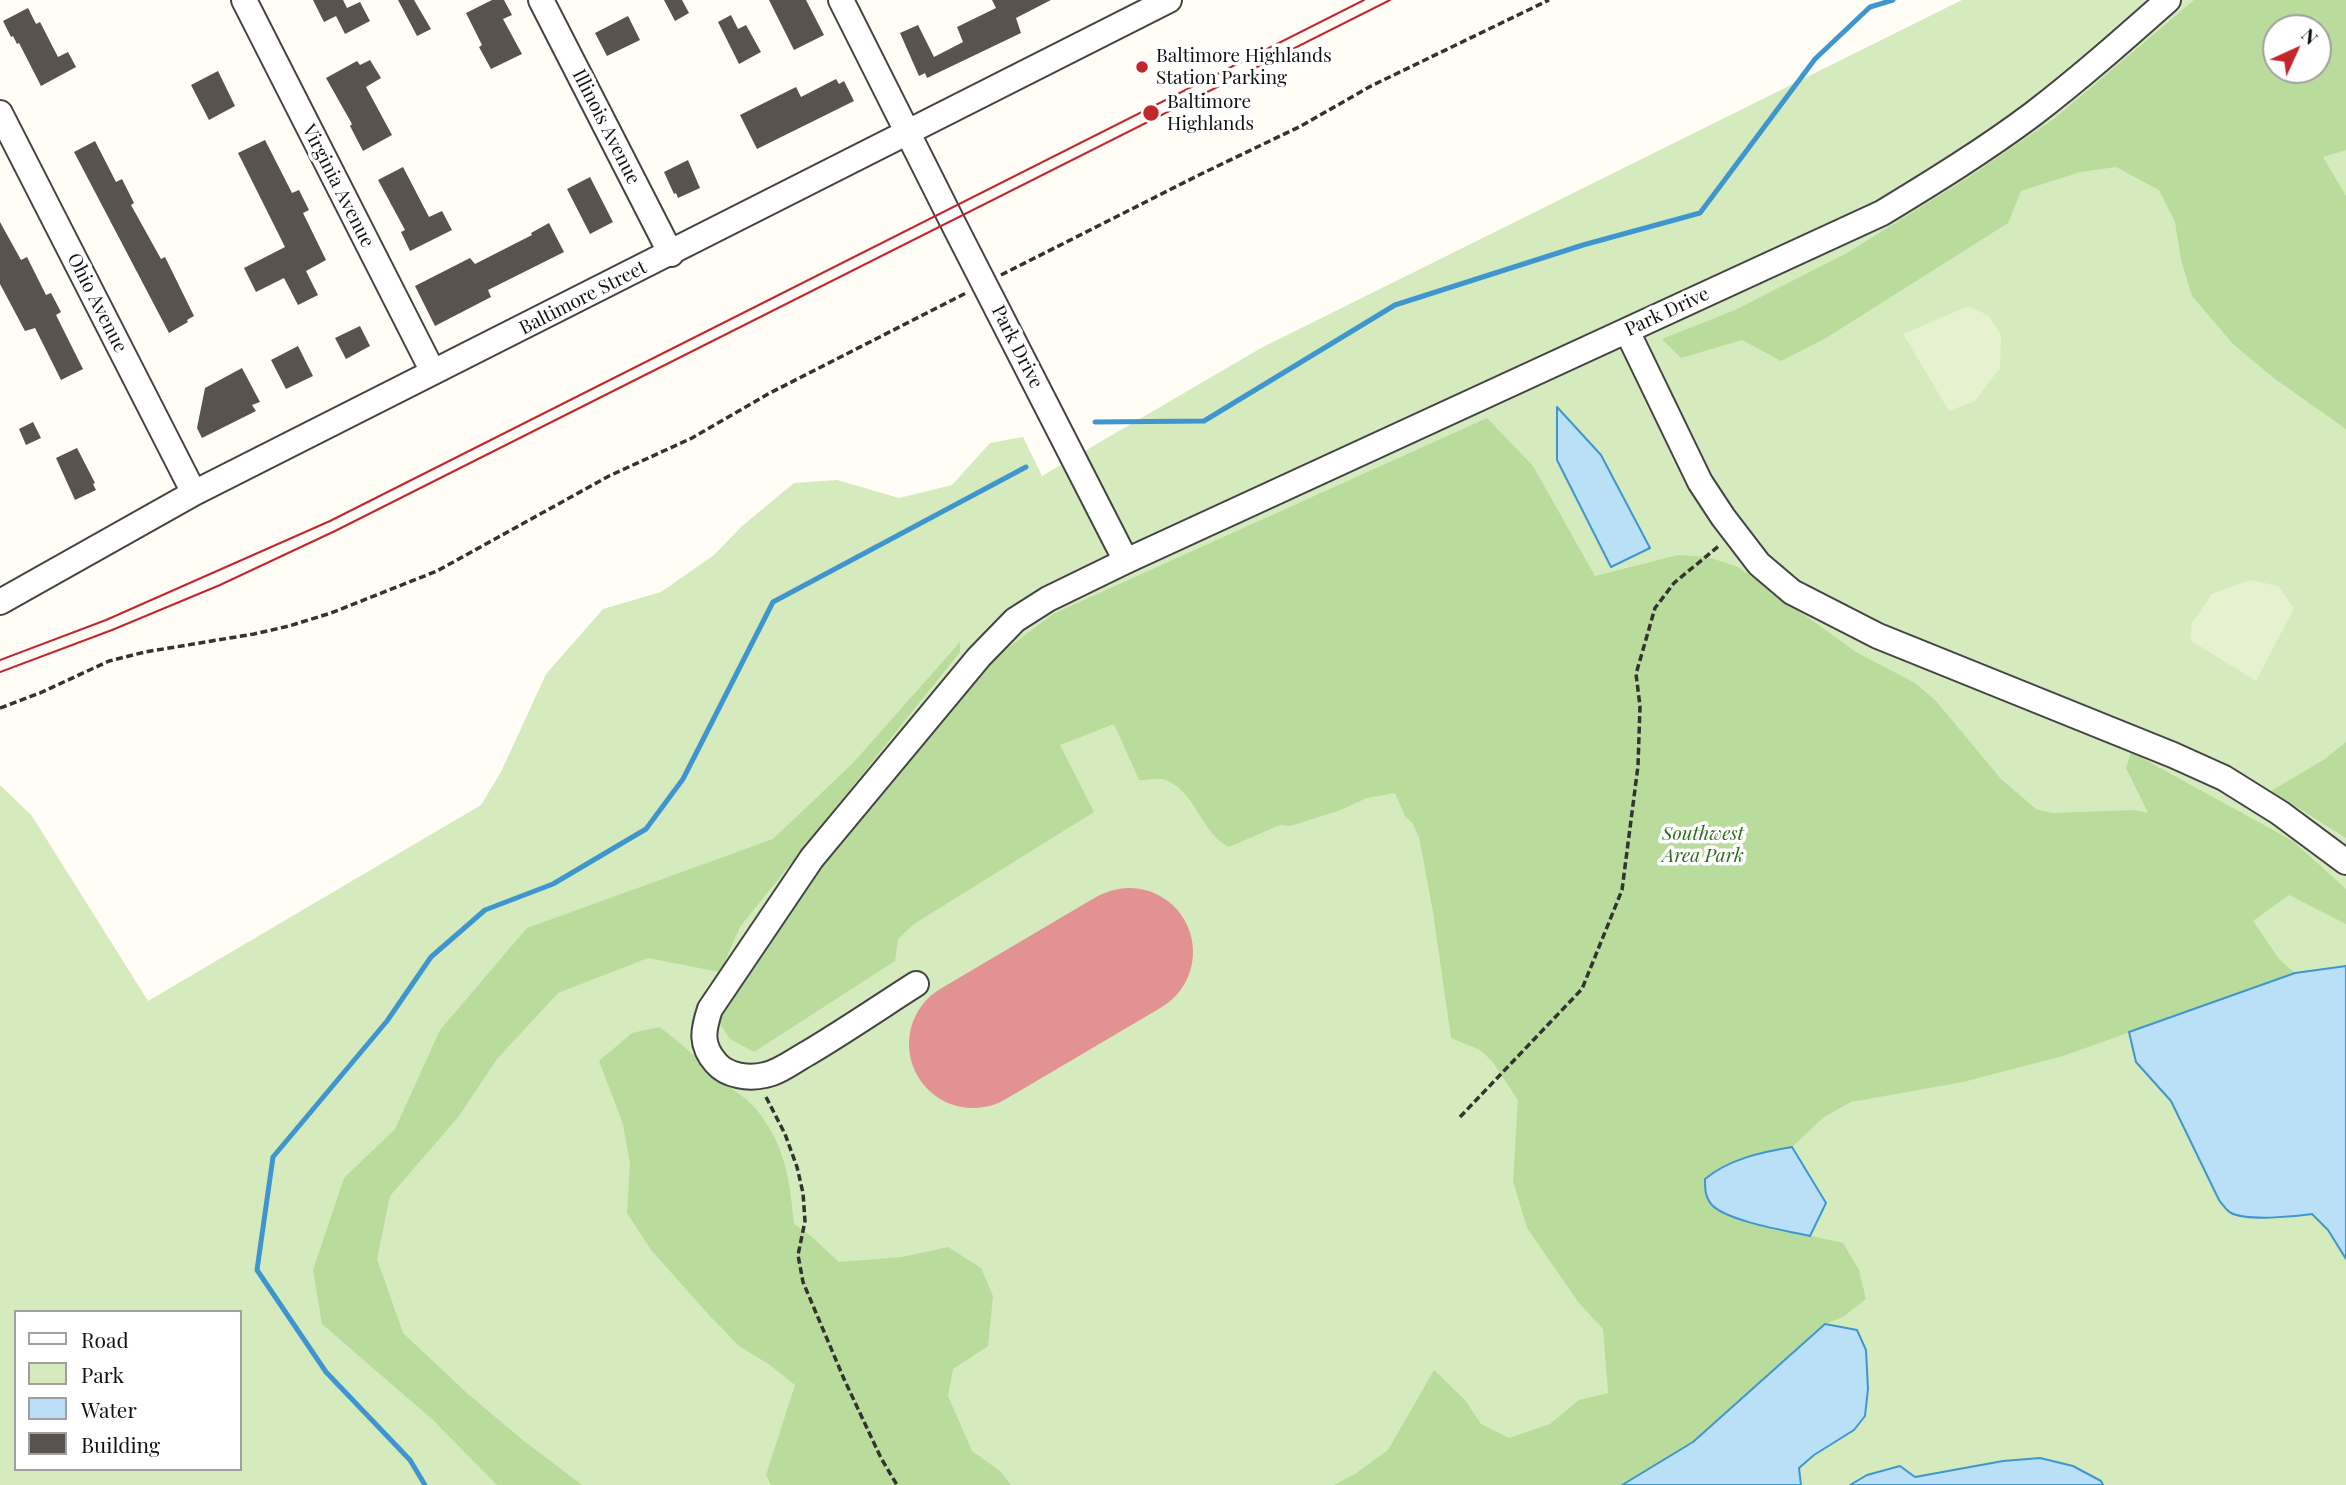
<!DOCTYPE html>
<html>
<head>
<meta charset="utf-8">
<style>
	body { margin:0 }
	#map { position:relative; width:2346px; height:1485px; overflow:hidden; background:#fffdf5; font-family:"Playfair Display",serif }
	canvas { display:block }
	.legend { position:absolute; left:14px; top:1310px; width:228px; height:161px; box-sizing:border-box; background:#fff; border:2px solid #a0a0a0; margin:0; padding:9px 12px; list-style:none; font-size:21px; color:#111 }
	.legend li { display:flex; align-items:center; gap:14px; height:35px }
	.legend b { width:35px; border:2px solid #a0a0a0 }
	.north { position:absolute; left:2262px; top:14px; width:70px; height:70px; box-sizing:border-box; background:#fff; border:2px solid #a0a0a0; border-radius:50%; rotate:45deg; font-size:19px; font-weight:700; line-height:28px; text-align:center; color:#111 }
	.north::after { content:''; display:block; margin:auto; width:24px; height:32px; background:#c4262e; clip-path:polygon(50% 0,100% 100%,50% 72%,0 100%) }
</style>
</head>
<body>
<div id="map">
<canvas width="2346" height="1485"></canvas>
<ul class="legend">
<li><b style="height:9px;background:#fff"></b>Road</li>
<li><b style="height:19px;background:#d5ebbd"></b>Park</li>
<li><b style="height:19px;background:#b9e0f7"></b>Water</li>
<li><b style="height:19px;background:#5a524d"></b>Building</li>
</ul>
<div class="north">N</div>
</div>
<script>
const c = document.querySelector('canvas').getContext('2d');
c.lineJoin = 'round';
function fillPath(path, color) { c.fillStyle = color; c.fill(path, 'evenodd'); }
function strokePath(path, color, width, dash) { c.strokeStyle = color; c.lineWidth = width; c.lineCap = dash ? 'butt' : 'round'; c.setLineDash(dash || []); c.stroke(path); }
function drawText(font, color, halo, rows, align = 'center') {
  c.font = font + ' "Playfair Display",serif'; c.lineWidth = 7; c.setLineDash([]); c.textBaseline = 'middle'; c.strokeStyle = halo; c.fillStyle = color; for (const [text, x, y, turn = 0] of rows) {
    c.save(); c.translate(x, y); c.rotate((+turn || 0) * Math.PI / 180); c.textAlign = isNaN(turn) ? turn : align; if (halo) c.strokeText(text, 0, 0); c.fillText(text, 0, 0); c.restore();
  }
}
fillPath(new Path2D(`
	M1962,0H2346V1485H0V785L32,816L148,1001L481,805L501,772L546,674L603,609L661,592L714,555L742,526L794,483L837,480L899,498L952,485L990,443L1023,437L1042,476L1261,348ZM2276,28H2318V70H2276ZM16,1312H240V1469H16Z`), '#d5ebbd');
fillPath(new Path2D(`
	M2194,0H2346V150L2323,157L2346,196V429L2275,379L2234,345L2192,296L2181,260L2175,222L2159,190L2116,167L2080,172L2021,191L2008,223L1826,338L1781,361L1742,340L1681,358L1662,339L1735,310L1847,253L1969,177L2055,118ZM2318,28V70H2276V28Z
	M1487,418L1533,466L1595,576L1678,555L1708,557L1738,567L1856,652L1915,683L1936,701L2001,779L2036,809L2052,813L2134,810L2148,813L2126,768L2131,752L2293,841L2346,889V924L2289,895L2253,921L2279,959L2295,973L2063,1056L1963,1082L1851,1102L1824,1117L1792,1147L1760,1153L1745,1221L1843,1243L1859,1270L1866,1299L1843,1317L1825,1324L1693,1442L1622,1485H1334L1355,1474L1388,1450L1434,1370L1465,1400L1481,1424L1509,1438L1550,1424L1579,1400L1608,1393L1603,1329L1579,1303L1527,1228L1513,1181L1518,1100L1492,1061L1480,1050L1451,1038L1433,912L1419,837L1413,824L1405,816L1395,793L1367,798L1338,811L1290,826L1280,825L1229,847C1201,833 1197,793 1166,780C1159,777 1147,780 1139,780L1114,724L1060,745L1094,812L914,924L898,939L895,961L754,1052L730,1039L720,1024L726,1003L841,839L977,671L1053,614Z
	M960,642V652L740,927L720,972L648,958L558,993L497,1059L459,1116L390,1196L377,1259L403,1333L468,1394L524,1441L582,1485H497L433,1420L322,1324L313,1270L344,1178L395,1129L440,1030L527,928L773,839L853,763Z
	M2346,742V838L2271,791L2325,759Z
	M659,1027C681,1042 698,1060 717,1077C729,1088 745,1096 755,1108C785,1143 790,1181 794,1224L811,1236L839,1262L902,1257L948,1247L981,1268L993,1296L988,1346L953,1369L948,1396L972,1451L1000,1471L1011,1485H771L766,1475L795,1385L770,1365L739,1346L710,1316L651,1250L627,1213L630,1164L623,1124L599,1061L632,1033Z`), '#b9dc9c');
fillPath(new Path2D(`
	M1969,306L1989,316L2001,335L2000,368L1975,401L1949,411L1903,334Z
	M2250,580L2278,586L2294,608L2256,681L2190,640L2192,623L2212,594Z`), '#e6f2cf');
const water = new Path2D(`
	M1557,407L1601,455L1650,548L1611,567L1557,460Z
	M2346,966V1259L2328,1230L2312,1214C2293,1217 2247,1221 2231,1213C2226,1210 2222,1204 2219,1200L2171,1101L2136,1062L2129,1032L2295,973Z
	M1792,1147L1826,1203L1810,1236C1787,1231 1727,1221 1712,1205C1705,1197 1705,1189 1705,1179C1729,1159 1762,1152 1792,1147Z
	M1825,1324L1857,1330L1866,1350L1868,1389L1865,1416L1854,1430L1814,1455L1799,1468L1801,1485H1622L1693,1442Z
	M2040,1458L2073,1466L2101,1481L2103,1485H1850L1867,1475L1900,1466L1915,1477L2003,1461Z`);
fillPath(water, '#b9e0f7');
strokePath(water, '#3f96cf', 2);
strokePath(new Path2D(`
	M1095,422L1204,421L1395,305L1583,245L1700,213L1815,59L1870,7L1893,0
	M425,1485L410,1460L326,1372L257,1270L273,1157L387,1021L431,957L485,910L553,884L646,829L683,779L773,602L1026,467`), '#3f96cf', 5);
strokePath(new Path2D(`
	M973,1044L1129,952`), '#e29292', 128);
fillPath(new Path2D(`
	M313,0H343L347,8L360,2L370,21L345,34L336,16L324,22Z
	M398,0H414L431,29L417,36Z
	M492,0H504L512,15L503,19L522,54L491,69L479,47L482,45L466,13Z
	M664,0H682L689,13L675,21Z
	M769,0H806L824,35L794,50Z
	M992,0H1051L1016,18L1021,33L927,78L925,73L919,76L900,33L918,25L934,57L963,42L957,27L996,8Z
	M28,8L36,24L40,22L58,57L68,52L76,67L41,86L19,43L17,44L13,36L11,37L3,21Z
	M731,15L738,29L746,25L761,52L739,64L718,22Z
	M628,16L640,40L607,56L595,33Z
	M370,60L381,78L366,87L392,135L363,151L350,126L352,124L326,78L357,61L360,65Z
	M218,71L235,106L209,120L191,85Z
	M836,79L839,84L844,81L854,101L757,149L740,115L796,87L801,97Z
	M265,140L292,193L299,190L309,210L303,213L326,260L306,271L318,295L298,305L284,278L256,292L244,268L285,247L238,153Z
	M95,141L116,182L122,179L134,203L131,205L161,259L165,257L194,316L187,320L188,322L169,333L74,152Z
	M688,160L700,188L678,198L676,193L674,194L664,172Z
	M403,167L429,217L442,211L452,230L410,251L401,232L405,230L378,180Z
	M590,177L613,222L590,234L567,189Z
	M0,222L21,260L27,257L46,295L51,293L61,312L56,315L83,369L61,380L35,328L25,331L0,284Z
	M549,223L564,252L488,290L491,297L435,326L415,286L470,258L475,264L532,235L531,233Z
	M360,326L370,346L346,359L335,338Z
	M298,346L313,376L286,389L271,360Z
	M242,368L260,402L252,405L256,411L202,438L197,428L205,388Z
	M33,422L41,438L26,445L19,429Z
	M77,448L95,483L93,484L96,490L75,500L56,458Z`), '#5a524d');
const minor = new Path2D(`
	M244,0L433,372
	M541,0L671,254
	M841,0L952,221L1126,561
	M0,113L194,493
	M1627,331L1700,482L1723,517L1759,564L1792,592L1878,636L2173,755L2224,778L2280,813L2346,862
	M0,602L194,493L1169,0
	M916,984C880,1007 845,1031 808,1053C795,1060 780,1072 765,1075C749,1079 727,1076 716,1063C700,1045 703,1030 710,1009L812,858L979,657L1015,620L1048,599L1126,561L1882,213C1933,182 1985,150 2033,114C2080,78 2124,39 2168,0`);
strokePath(minor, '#444', 28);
strokePath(new Path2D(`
	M1001,275L1199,175L1301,126L1371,86L1549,0
	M0,708L40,693L109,661L145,652L254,634L289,626L331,613L437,571L609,476L692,438L768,394L966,293
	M766,1097L785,1134L797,1167L803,1193L805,1221L798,1255L803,1282L844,1379L881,1458L897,1485
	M1460,1117L1582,989L1622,890L1638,766L1640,706L1636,674L1655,608L1674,583L1720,545`), '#333', 3.5, [7, 3.5]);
strokePath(minor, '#fff', 24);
strokePath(new Path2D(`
	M0,660L106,620L330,521L1364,0
	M0,672L112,630L220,585L335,531L1390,0`), '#c4262e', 2);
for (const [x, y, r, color] of [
	[1142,67,7,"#c4262e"],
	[1151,113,9,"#c4262e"]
]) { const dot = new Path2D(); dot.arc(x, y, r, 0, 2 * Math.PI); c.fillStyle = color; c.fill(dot); strokePath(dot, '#fff', 2.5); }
drawText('19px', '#111', '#fff', [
	["Baltimore Highlands",1156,56],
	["Station Parking",1156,78],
	["Baltimore",1167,102],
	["Highlands",1167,124]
], 'left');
drawText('19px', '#111', '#fff', [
	["Illinois Avenue",606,127,63],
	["Virginia Avenue",338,186,63],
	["Baltimore Street",583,298,-27],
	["Ohio Avenue",97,303,63],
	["Park Drive",1667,312,-25],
	["Park Drive",1017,347,63]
]);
drawText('italic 19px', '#2f6b1f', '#fff', [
	["Southwest",1703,834],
	["Area Park",1703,856]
]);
</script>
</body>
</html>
